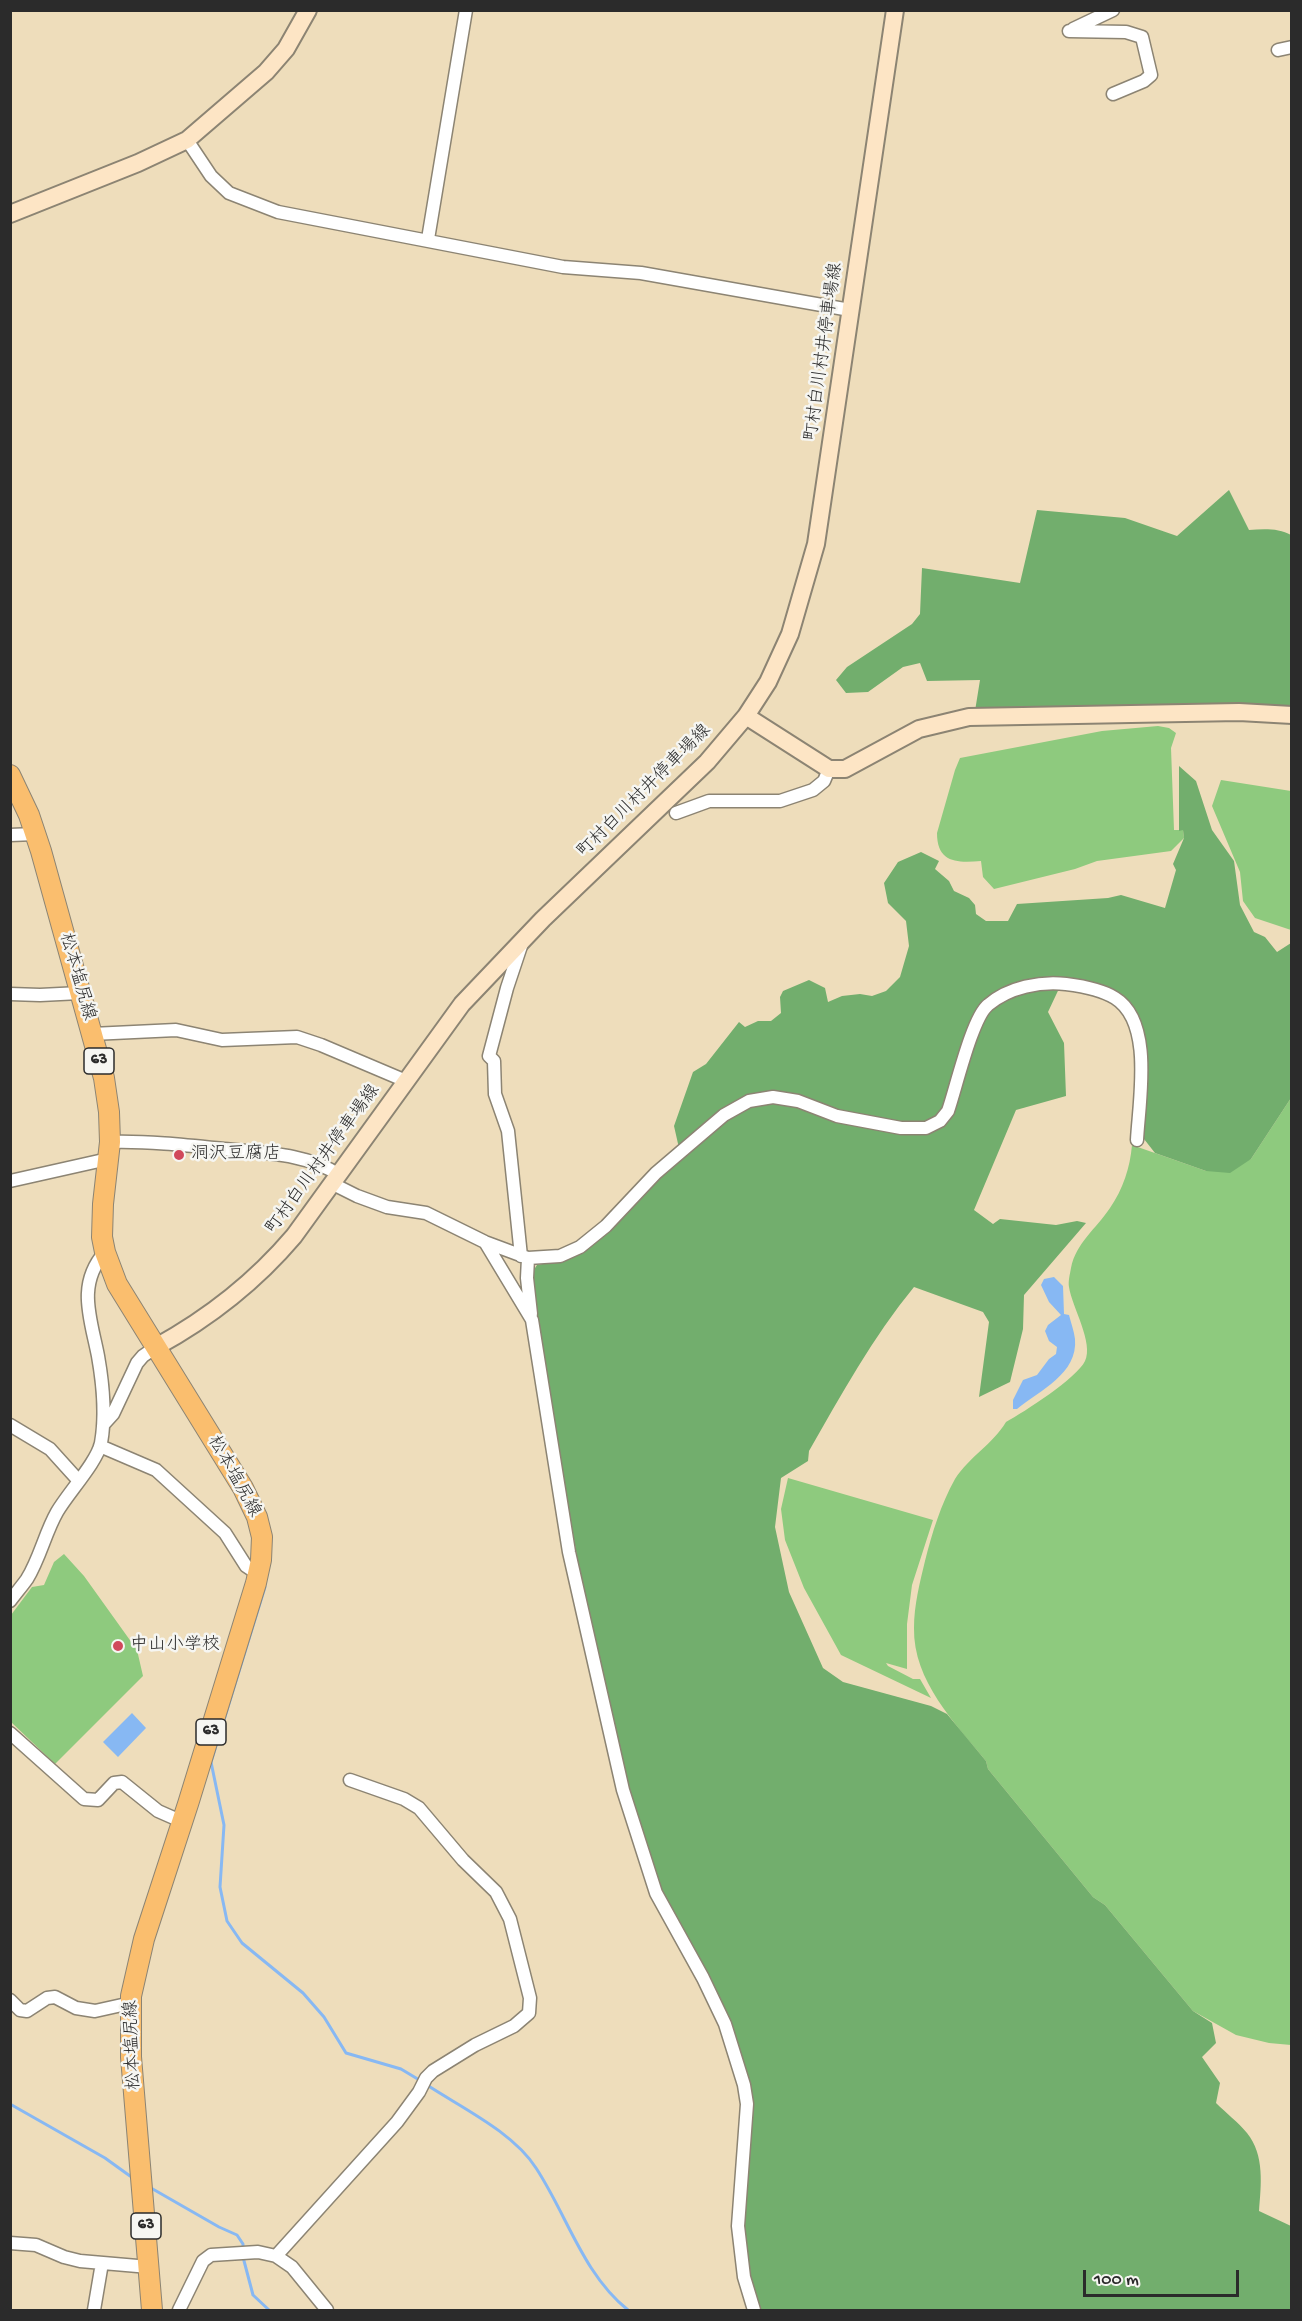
<!DOCTYPE html>
<html>
<head>
<meta charset="utf-8">
<style>
	body { margin:0 }
	#map { position:relative; width:1302px; height:2321px; overflow:hidden; background:#edb; font-family:"Gochi Hand",sans-serif }
	canvas { display:block }
	.frame { position:absolute; inset:0; border:12px solid #2b2b2b; pointer-events:none }
	.scale { position:absolute; left:1083px; top:2270px; width:156px; height:27px; box-sizing:border-box; border:3px solid #2b2b2b; border-top:0; padding-left:8px; font-size:18px; line-height:21px; white-space:nowrap; color:#2b2b2b; -webkit-text-stroke:4px #f6f6f2; paint-order:stroke }
</style>
</head>
<body>
<div id="map">
<canvas width="1302" height="2321"></canvas>
<div class="frame"></div>
<div class="scale">100 m</div>
</div>
<script>
const c = document.querySelector('canvas').getContext('2d');
c.lineJoin = 'round';
function fillPath(path, color) { c.fillStyle = color; c.fill(path, 'evenodd'); }
function strokePath(path, color, width, dash) { c.strokeStyle = color; c.lineWidth = width; c.lineCap = dash ? 'butt' : 'round'; c.setLineDash(dash || []); c.stroke(path); }
function drawText(font, color, halo, rows, align = 'center') {
  c.font = font + ' "Gochi Hand","Klee One",sans-serif'; c.lineWidth = 5; c.setLineDash([]); c.textBaseline = 'middle'; c.strokeStyle = halo; c.fillStyle = color; for (const [text, x, y, turn = 0] of rows) {
    c.save(); c.translate(x, y); c.rotate((+turn || 0) * Math.PI / 180); c.textAlign = isNaN(turn) ? turn : align; if (halo) c.strokeText(text, 0, 0); c.fillText(text, 0, 0); c.restore();
  }
}
fillPath(new Path2D(`
	M1158,726L1169,728L1176,733L1171,748L1174,830H1183L1184,838L1171,851L1097,861L1075,869L994,889L983,877L981,861C957,863 937,863 937,833L955,770L960,758L1102,731Z
	M1221,780L1291,791V930L1255,918L1243,901L1240,872L1212,806Z
	M1291,1098V2045L1269,2043L1236,2035L1193,2011L1105,1905L1093,1897L988,1769L986,1761C955,1723 913,1681 914,1628C914,1605 920,1582 925,1561C932,1533 941,1504 955,1479C969,1457 993,1444 1006,1422C1024,1412 1077,1378 1085,1361C1094,1343 1072,1307 1069,1287C1068,1281 1070,1274 1071,1268C1076,1243 1096,1229 1110,1208C1123,1189 1130,1168 1132,1145L1206,1171L1251,1159Z
	M788,1478L933,1520L912,1585L907,1624V1669L886,1663L888,1666L913,1679H920L931,1698L841,1655L804,1588L785,1540L781,1509Z
	M64,1554L84,1576L137,1650L143,1676L55,1764L11,1722V1615L32,1587L44,1585L54,1562Z`), '#8eca7e');
fillPath(new Path2D(`
	M1229,490L1249,530C1263,529 1279,528 1291,535V709L975,711L980,680L927,681L920,663L903,667L868,692L846,693L836,680L847,667L912,624L920,614L922,568L1020,583L1037,510L1125,518L1177,536Z
	M1179,766L1196,781L1212,830L1234,861L1240,905L1254,932L1265,937L1277,952L1291,943V1098L1251,1159L1230,1173L1206,1171L1155,1153L1144,1139C1146,1096 1159,1027 1122,996C1109,985 1081,981 1064,978L1048,1012L1064,1043L1066,1096L1016,1110L974,1210L993,1224L1000,1219L1056,1225L1077,1221L1086,1223L1024,1295L1023,1329L1010,1382L979,1397L989,1322L983,1312L914,1287C873,1337 841,1395 809,1451L808,1461L781,1478L775,1527L789,1592L823,1668L843,1682L931,1706L947,1714L986,1761L988,1769L1093,1897L1105,1905L1193,2011L1212,2023L1216,2043L1202,2057L1220,2083L1216,2103C1226,2113 1238,2122 1247,2133C1265,2155 1261,2186 1259,2211L1291,2226V2310H757L744,2237L752,2097L730,2019L663,1896L624,1775L590,1629L536,1327C535,1311 527,1277 537,1265C597,1255 613,1225 651,1185C660,1175 671,1166 681,1157L674,1126L693,1072L706,1064L739,1022L745,1027L758,1021H771L781,1013L780,997L783,991L809,980L825,988L828,1002L842,996L860,994L872,996L886,991L900,977L909,946L906,921L888,903L884,883L898,862L921,852L939,861L935,869L949,881L954,891L969,898L975,905L976,914L986,921H1008L1017,904L1108,898L1121,895L1165,908L1176,870L1173,864L1184,838L1183,830L1179,831Z`), '#72ae6d');
fillPath(new Path2D(`
	M1054,1277L1063,1286L1064,1314L1069,1315C1071,1323 1074,1331 1075,1339C1078,1374 1040,1390 1017,1409H1013V1400L1023,1380L1037,1375L1049,1359L1056,1354L1057,1347L1049,1341L1045,1331L1048,1325L1061,1315L1049,1302L1041,1285L1044,1279Z
	M132,1713L146,1728L118,1757L103,1742Z`), '#87b8f3');
strokePath(new Path2D(`
	M265,1587L211,1762L224,1825L220,1887L227,1921L242,1943L303,1993L324,2017L346,2053L401,2069L421,2081
	M427,2085C462,2108 513,2132 536,2168C567,2215 583,2274 628,2310
	M10,2104L105,2158L130,2176
	M151,2188L219,2227L237,2235L243,2244V2251
	M243,2257L253,2295L269,2310`), '#87b8f3', 3);
const street = new Path2D(`
	M1073,29L1113,10
	M1069,31L1126,32L1142,37L1151,75L1144,81L1113,94
	M1278,50L1292,47
	M187,140L211,176L229,193L278,212L563,267L641,273L850,310
	M428,239L466,10
	M676,813L709,801H780L813,790L824,781L829,769
	M10,835L35,834
	M10,994L40,995L80,993
	M92,1034L176,1030L222,1040L297,1037L321,1045L406,1081
	M110,1142C148,1141 185,1145 224,1149C261,1153 307,1153 339,1175
	M10,1181L108,1159
	M333,1184L357,1196L387,1207L426,1213L485,1242L528,1258L560,1256L580,1247L606,1226L656,1173L724,1115L749,1101L773,1097L798,1101L837,1116L901,1128H926L940,1121L948,1111C956,1088 972,1018 988,1005C1009,987 1041,981 1066,984C1082,986 1101,989 1115,998C1154,1022 1139,1101 1137,1140
	M485,1242L532,1320L569,1552L623,1790L656,1893L703,1978L725,2024L744,2085L747,2104L738,2226L744,2277L754,2310
	M521,1256L508,1131L495,1094L494,1061L489,1056L507,988L523,940
	M528,1258L527,1278L531,1314
	M10,1425L50,1449L78,1480
	M103,1425L113,1414L137,1363L143,1356L156,1347
	M100,1446L156,1470L225,1533L246,1566L258,1574
	M10,1601C16,1593 22,1586 27,1579C40,1558 45,1533 57,1512C68,1493 97,1462 101,1443C106,1415 103,1384 98,1356C91,1319 76,1285 105,1252
	M10,1733L84,1799L98,1800L114,1783L122,1782L158,1811L183,1822
	M10,2000L20,2010L27,2011L47,1998L55,1997L76,2008L95,2011L131,2003
	M10,2243L36,2245L64,2257L80,2261L149,2267
	M276,2256L397,2122L419,2092L426,2078L433,2071L475,2045L514,2026L529,2013L530,1998L510,1919L496,1892L463,1860L419,1808L404,1799L350,1780
	M94,2310L102,2263
	M179,2310L203,2261L211,2255L258,2252L276,2256L292,2267L327,2310`);
const secondary = new Path2D(`
	M10,214L138,163L187,140L266,72L286,49L308,10
	M746,716L829,769H845L919,729L969,717L1239,712L1292,715
	M156,1347C209,1318 255,1282 294,1236L462,1004L543,919L707,762L746,716L768,682L790,634L816,544L895,10`);
const primary = new Path2D(`
	M10,775L29,815L41,851L104,1078L109,1112L110,1142L103,1204L102,1237L105,1252L117,1284L243,1488L257,1517L262,1537L261,1560L256,1583L188,1804L144,1939L131,1996V2057L152,2310`);
strokePath(street, '#8c8473', 15);
strokePath(secondary, '#8c8473', 20);
strokePath(primary, '#8c8473', 22);
strokePath(street, '#fff', 12);
strokePath(secondary, '#fde5c5', 16);
strokePath(primary, '#fabe6e', 20);
for (const [x, y, r, color] of [
	[179,1155,6,"#d1495b"],
	[118,1646,6,"#d1495b"]
]) { const dot = new Path2D(); dot.arc(x, y, r, 0, 2 * Math.PI); c.fillStyle = color; c.fill(dot); strokePath(dot, '#f6f6f2', 2); }
for (const [x, y, w] of [
	[99,1061,30],
	[211,1732,30],
	[146,2226,30]
]) { const box = new Path2D(); box.roundRect(x - w / 2, y - 13, w, 26, 4.5); c.fillStyle = '#f6f6f2'; c.fill(box); strokePath(box, '#2b2b2b', 1.5); }
drawText('bold 16px', '#2b2b2b', null, [
	["63",99,1061],
	["63",211,1732],
	["63",146,2226]
]);
drawText('18px', '#2b2b2b', '#f6f6f2', [
	["町村白川村井停車場線",825,352,-82],
	["町村白川村井停車場線",645,792,-45],
	["松本塩尻線",76,977,74],
	["町村白川村井停車場線",324,1160,-54],
	["松本塩尻線",233,1477,61],
	["松本塩尻線",134,2045,-92]
]);
drawText('18px', '#2b2b2b', '#f6f6f2', [
	["洞沢豆腐店",191,1155],
	["中山小学校",130,1646]
], 'left');
</script>
</body>
</html>
